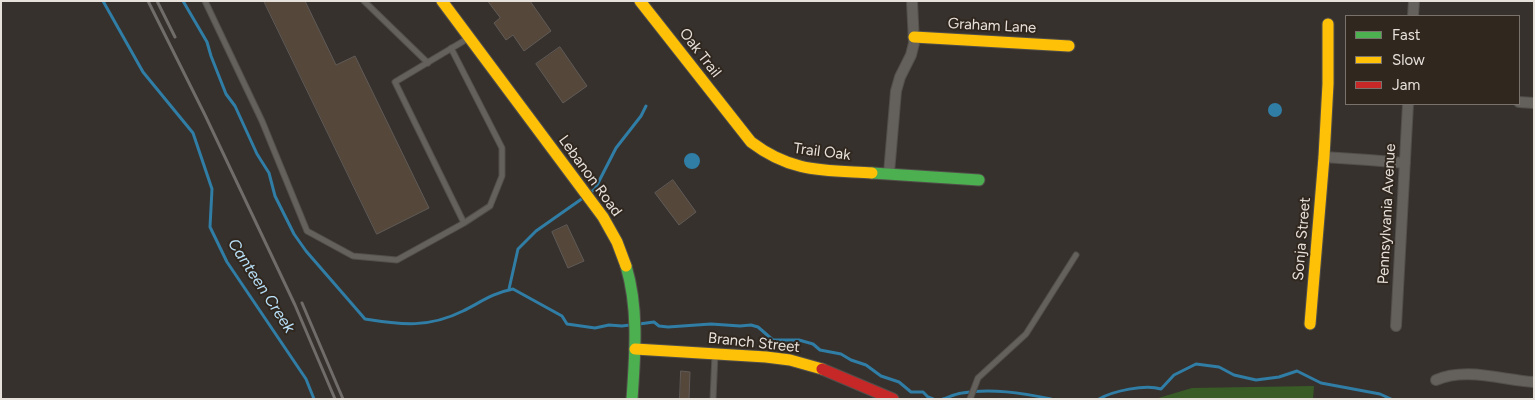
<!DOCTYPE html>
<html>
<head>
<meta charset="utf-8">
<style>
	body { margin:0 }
	#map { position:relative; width:1535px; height:400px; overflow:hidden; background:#36312d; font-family:Figtree,sans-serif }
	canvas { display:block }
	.frame { position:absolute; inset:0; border:2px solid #e7e1dc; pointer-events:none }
	.legend { position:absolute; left:1345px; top:15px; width:175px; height:90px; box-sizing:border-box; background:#30271f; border:1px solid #79716b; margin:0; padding:6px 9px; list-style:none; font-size:15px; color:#e7e1dc }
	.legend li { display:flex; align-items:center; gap:10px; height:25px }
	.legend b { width:25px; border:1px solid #79716b }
</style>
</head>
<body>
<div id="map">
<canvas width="1535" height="400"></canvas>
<div class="frame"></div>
<ul class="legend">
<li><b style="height:6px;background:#4caf50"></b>Fast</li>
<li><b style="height:6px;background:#ffc107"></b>Slow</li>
<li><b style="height:6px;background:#c62828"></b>Jam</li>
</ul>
</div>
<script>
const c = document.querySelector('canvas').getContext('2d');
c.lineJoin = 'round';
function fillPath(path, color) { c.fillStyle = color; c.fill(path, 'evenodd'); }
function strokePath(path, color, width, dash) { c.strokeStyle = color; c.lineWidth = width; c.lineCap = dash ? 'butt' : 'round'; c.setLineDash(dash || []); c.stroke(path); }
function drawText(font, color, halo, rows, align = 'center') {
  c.font = font + ' Figtree,sans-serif'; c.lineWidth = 4; c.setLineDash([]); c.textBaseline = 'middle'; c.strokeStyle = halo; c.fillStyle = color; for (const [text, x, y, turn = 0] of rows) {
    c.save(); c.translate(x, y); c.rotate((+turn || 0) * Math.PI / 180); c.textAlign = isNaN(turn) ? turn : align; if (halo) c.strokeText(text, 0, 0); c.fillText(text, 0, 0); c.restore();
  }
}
fillPath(new Path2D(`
	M1314,386L1313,399H1155L1192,388Z`), '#395c27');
fillPath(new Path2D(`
	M1268 110a7 7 0 1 1 14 0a7 7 0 1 1-14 0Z
	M684 161a8 8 0 1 1 16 0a8 8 0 1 1-16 0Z`), '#307da6');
strokePath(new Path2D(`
	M103,1L143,72L193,133L212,189L210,227L227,262L306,379L314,399
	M183,1L207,42L211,56L226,94L235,106L257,154L269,173L275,196L294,234L306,251L365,319C402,325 429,328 463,311C481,302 493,293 513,289L562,316L567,324L595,328L609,325L622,326L630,325
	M590,193L595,189L616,148L641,116L646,106
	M509,289L518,249L536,231L583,198
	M639,324L654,322L659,326L668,327L711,324L740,326L751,325L758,327L773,340H799L813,344L820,350L841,354L851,360L866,365L881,376L899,382L911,392H923L928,397L933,399
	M943,399C949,397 955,394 962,393C991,388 1022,393 1051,399
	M1099,399C1113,391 1145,384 1161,389L1174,375L1196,364L1219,367L1234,375L1256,380L1279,377L1297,371L1321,383L1380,394L1391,399`), '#307da6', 3);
const building = new Path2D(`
	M264,1H305L336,65L355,56L429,208L377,234Z
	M488,1H530L551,31L524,51L513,35L506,40L494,23L500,18Z
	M560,47L587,86L563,103L536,64Z
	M673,180L696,212L679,225L655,193Z
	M567,225L584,261L568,268L552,232Z
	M681,371L690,372L689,399H680Z`);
fillPath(building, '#55473a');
strokePath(building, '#605b58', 1);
const lane = new Path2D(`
	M205,1L262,121L307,231L353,256L397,260L464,223L395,82L467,39
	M364,1L428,63
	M451,48L502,148V176L490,206L464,223
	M713,399L715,354
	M970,399L978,378L1026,334L1076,255`);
const street = new Path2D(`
	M1413,16L1414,1
	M1519,102L1534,103
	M1324,157L1369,160L1405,163
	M889,173L896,91L900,77L911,55L914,43L912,1
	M1396,326L1408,104
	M1436,380C1466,367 1502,380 1534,382`);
const fast = new Path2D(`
	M872,173L979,180
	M626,266C639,309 635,355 632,399`);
const slow = new Path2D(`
	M442,1L603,217L617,242L626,266
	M640,1L751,142C792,173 823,170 872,173
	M914,37L1069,46
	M1310,324L1324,157L1328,84V24
	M635,349L766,357L790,360L822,369`);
const jam = new Path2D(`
	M822,369L893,399`);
strokePath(lane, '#524e4a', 7);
strokePath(street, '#524e4a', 12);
strokePath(fast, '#524e4a', 13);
strokePath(slow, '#524e4a', 13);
strokePath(jam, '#524e4a', 13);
strokePath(lane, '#64605c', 5);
strokePath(street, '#64605c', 10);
strokePath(fast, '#4caf50', 11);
strokePath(slow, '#ffc107', 11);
strokePath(jam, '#c62828', 11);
strokePath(new Path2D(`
	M148,1L205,115L295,305L335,399
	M157,1L175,37
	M302,303L343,399`), '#706c69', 3);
drawText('15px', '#e7e1dc', '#30271f', [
	["Graham Lane",992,26,3],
	["Oak Trail",700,53,52],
	["Trail Oak",822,152,7],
	["Lebanon Road",590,176,54],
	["Pennsylvania Avenue",1387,214,-87],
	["Sonja Street",1302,239,-85],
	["Branch Street",754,343,6]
]);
drawText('italic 16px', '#b9e1fa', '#30271f', [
	["Canteen Creek",261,286,57]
]);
</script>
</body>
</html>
